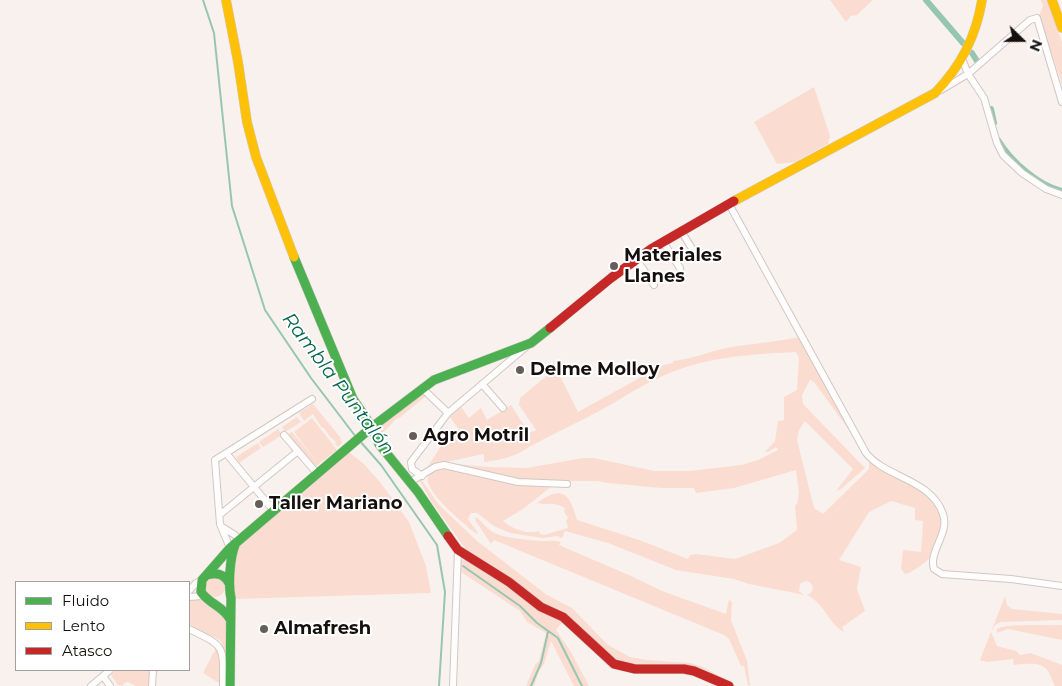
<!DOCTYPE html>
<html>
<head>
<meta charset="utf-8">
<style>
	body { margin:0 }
	#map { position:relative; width:1062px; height:686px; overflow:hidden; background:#f9f1ed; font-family:Montserrat,sans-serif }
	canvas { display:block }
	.legend { position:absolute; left:15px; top:581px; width:175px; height:90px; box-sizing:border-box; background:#fff; border:1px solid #a19f9f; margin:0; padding:6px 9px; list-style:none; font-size:15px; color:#15100e }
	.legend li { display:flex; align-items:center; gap:10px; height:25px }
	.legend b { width:25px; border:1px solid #a19f9f }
	.north { position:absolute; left:997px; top:15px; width:50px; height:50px; -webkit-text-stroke:4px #fff; paint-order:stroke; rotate:112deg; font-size:14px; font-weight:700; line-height:20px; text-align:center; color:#15100e }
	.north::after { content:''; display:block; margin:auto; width:18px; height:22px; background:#15100e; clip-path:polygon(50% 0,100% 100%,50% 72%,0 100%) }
</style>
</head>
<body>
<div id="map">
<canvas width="1062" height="686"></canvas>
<ul class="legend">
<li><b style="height:6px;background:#4caf50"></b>Fluido</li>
<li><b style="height:6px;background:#ffc107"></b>Lento</li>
<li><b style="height:6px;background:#c62828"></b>Atasco</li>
</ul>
<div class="north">N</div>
</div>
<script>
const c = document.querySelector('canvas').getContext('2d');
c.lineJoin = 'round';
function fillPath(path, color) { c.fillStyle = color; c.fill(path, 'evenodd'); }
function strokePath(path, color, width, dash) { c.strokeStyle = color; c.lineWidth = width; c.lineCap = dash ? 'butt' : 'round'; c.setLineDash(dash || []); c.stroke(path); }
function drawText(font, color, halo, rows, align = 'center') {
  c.font = font + ' Montserrat,sans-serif'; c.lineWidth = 4; c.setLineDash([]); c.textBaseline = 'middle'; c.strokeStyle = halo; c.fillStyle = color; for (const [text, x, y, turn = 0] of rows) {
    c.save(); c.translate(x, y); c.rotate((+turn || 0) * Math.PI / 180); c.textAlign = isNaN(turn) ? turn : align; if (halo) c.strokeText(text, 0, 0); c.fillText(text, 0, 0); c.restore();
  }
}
fillPath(new Path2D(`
	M830,0H873L857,15L851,16L846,22Z
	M1041,0H1048L1062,43V84L1039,16L1043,6Z
	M814,87L830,136L828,144L795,162L777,164L754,122Z
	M800,337L855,438L814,382L810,380L802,395L803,404L865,468L841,489L836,491L853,469L805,421L799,430L797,440L814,508L823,514L869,469V460C878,469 888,471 899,477C922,490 951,509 939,539C930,560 929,561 909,573L905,574L901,569L903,550L921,552L923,521L915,520V508L891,501L869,512L839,560L861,567L857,589L865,611L842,627L844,632C827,622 826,605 807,595L811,593L813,588C812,581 805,579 800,584L799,591L804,595L800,594L749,584L734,579L676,570L608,543L565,531L562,538L557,536L543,538L510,533L494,526L477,513H471L468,519L478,533L477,534C466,526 422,490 428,476C431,470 439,469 445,467L515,484L552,486L523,509L503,521C512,529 528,535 539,531L540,534L544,535L568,528L566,521L568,518L564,511L565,508C552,501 550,506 537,503C562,484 570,494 577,520L639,540L688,559L690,555L696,554L735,559L779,543L797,530L795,505L797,504L799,493L796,470L734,488L696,493L694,488H661L608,483L597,481H526L456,464L488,467L527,468L583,458H594L654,471H689L741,465L758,460L778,450L776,447L768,452H765L775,441L778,421L784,420V397L797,390L799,358L796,352C752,354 706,357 665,375C642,384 622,399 601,410C577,423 553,434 529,447C516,457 500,460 484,462V454L441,463L427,468L448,435L452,437L460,431L450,417L461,407L469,418L481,408L487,420L511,405L529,433L536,430L519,405L520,398L556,368L578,412L652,371L664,365L673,363V361C696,359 716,348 738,346C758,343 780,341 800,337Z
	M422,392L426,396L398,419L397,418L380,436L379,427Z
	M313,404L340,437L342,443L338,447L335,444L336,442L333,439H332L323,427L322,428L313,414L304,421L299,413Z
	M297,417L301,422L285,432L282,427Z
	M312,418L337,450L315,467L288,434L292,432L317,462L294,432Z
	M278,429L282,435L263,447L259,442Z
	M258,443L261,448L239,463L236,457Z
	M349,452L364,464L380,482L409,522L426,566L431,593L234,599L233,556L239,546Z
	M421,479L439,505L477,541L547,595L572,608L608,645L630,657L647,660L690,663L703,667L731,682L698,669L635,666L608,656L547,608L467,551L431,501L420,481Z
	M476,517C481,521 486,527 491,531C501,538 528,540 541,541C548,541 553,540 561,542L559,545L631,576L662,591L726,614L729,599L732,603L731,620L747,661L750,685H748L744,666H741L729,639L724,635L494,540L491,544L475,520Z
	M465,559L563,621L556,630L571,652L589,686H574L551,641L544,664L539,671L534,686H526L535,665L539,661L546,633L527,622L520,611L461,572V561Z
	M205 587a10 10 0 1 1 20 0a10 10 0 1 1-20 0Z
	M1005,596L1007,605L1012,609L1062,614V620L1001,622L995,625L991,632L997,646L1016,651L1020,655L1031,653L1062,665V686H1055C1052,681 1051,676 1048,671C1042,661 1024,664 1014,665L1013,659L987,662L980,660Z
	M195,599L200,600L208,605L217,607L228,619L226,653L220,640L189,624V600Z
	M1062,625V640L1008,629L997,633V629C1006,623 1048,626 1062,625Z
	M216,648L219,654V683L203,673Z
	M116,670H149V686H136L128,682L124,683L123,686L118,685L111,675Z`), '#faddd0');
strokePath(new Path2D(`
	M203,0L214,33L232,206L265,310L311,378L356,437
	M359,440L381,465L437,545L445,592L439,686
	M463,566L520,606L537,623L558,638L582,686
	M531,686L541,663L548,632`), '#96c6b1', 2);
strokePath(new Path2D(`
	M926,0L963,43
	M972,53L977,61
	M991,109L994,123
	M998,140C1010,160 1038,186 1062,191`), '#96c6b1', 6);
const street = new Path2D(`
	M963,61L968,74L984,98L997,143L1003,155L1022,173L1046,189L1062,195
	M941,90L968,74L1030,20L1037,18L1062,102
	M729,204L866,453C886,478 931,479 943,514C950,534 928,551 934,569L942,574L1011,579L1062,586
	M681,231L698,258
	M663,242L680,268
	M637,260L654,285
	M482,384L503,408
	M422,388L448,413
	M284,435L314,470
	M226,453L273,510
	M422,476L412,469L411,462L448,413L526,347
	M410,482L435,467L444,465L518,482L567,484
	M222,513L298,451
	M222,527L235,535L240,540
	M230,548L220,524L215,460L312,399
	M189,591L196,583L202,580
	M189,597L203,596
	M189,629C226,647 223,645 223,686
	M103,676L110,686
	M91,686L110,670
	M152,686L153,670
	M453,686L458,550`);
const fast = new Path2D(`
	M294,257L353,399L372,427L379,444L418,492L448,536
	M207,575C217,572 224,574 229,583
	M230,619C223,606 209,604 201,592L202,580L230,548L372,427L434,380L531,343L550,328
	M230,686L231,598C228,585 230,557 235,545`);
const slow = new Path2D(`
	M226,0L238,62L247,122L256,157L294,257
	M1052,0L1062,28
	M734,201L935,93C961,66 976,37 982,0`);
const jam = new Path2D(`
	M550,328L611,278L651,249L734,201
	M448,536L458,550L509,582L541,607L563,617L614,664L635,669H684L694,671L729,686`);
strokePath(street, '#cfc8c5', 8);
strokePath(fast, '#cfc8c5', 10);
strokePath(slow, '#cfc8c5', 10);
strokePath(jam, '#cfc8c5', 10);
strokePath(street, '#fefdfc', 6);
strokePath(fast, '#4caf50', 9);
strokePath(slow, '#ffc107', 9);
strokePath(jam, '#c62828', 9);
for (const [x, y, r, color] of [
	[614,266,5,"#655f5c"],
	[520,370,5,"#655f5c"],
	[413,436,5,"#655f5c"],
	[259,504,5,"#655f5c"],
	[264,629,5,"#655f5c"]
]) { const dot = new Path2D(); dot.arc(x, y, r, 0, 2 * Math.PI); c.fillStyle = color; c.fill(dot); strokePath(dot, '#fff', 2); }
drawText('bold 18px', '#15100e', '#fff', [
	["Materiales",624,256],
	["Llanes",624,277],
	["Delme Molloy",530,370],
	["Agro Motril",423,436],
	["Taller Mariano",269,504],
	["Almafresh",274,629]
], 'left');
drawText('italic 19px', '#02664b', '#fff', [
	["Rambla Puntalón",338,384,53]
]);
</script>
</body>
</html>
